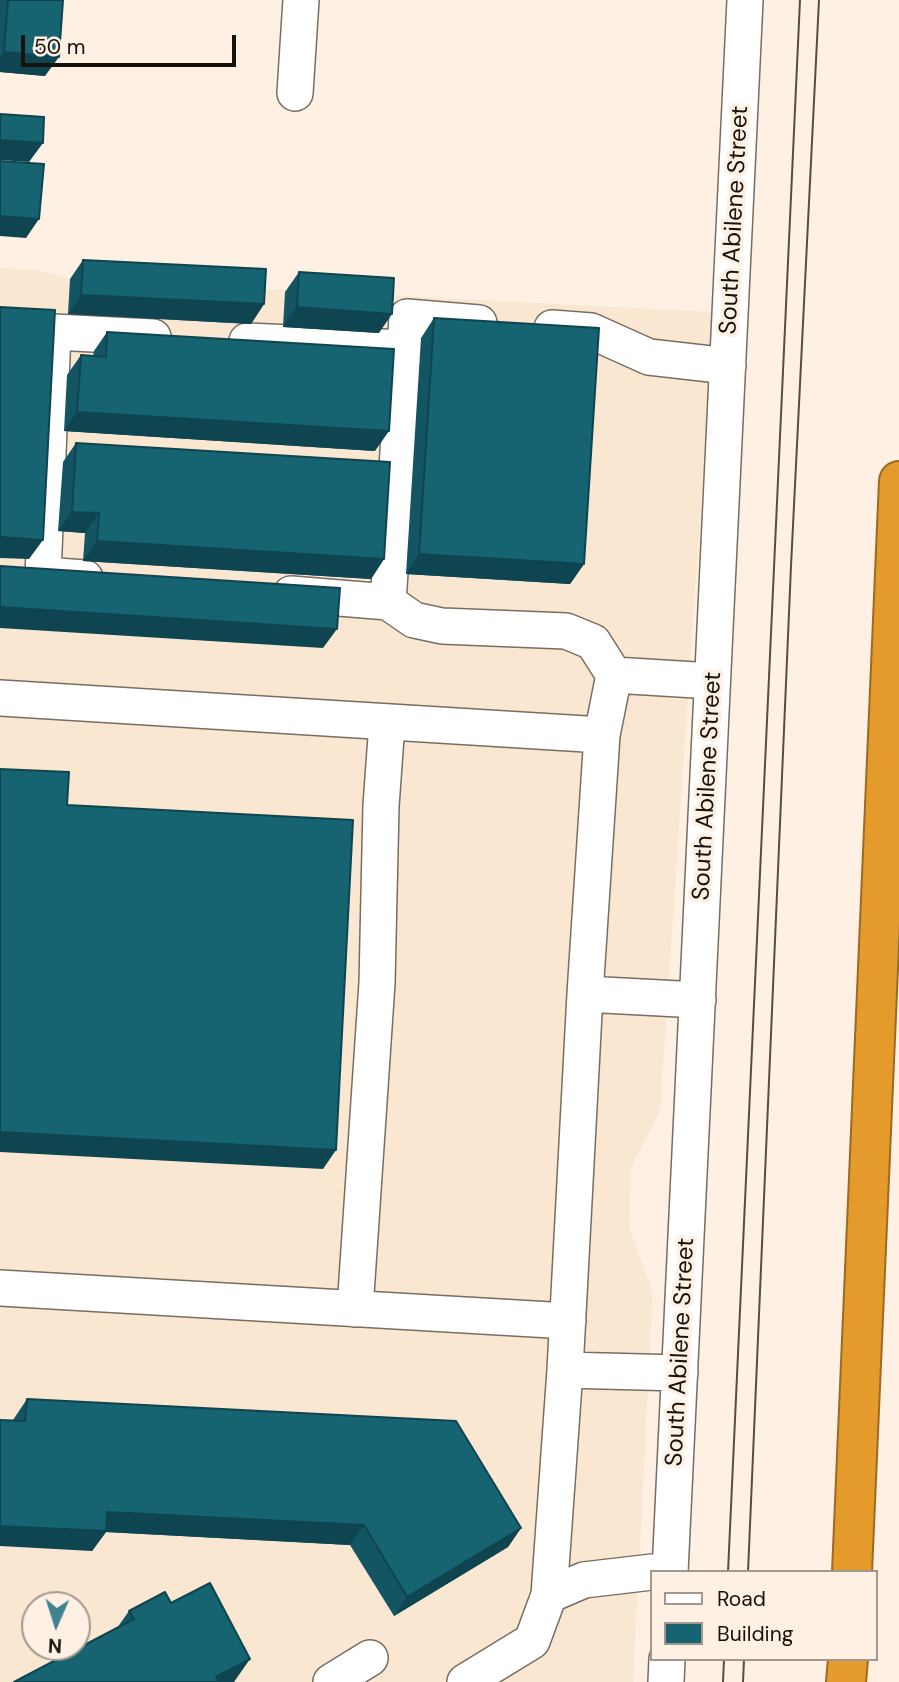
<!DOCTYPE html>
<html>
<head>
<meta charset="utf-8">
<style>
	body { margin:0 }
	#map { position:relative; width:899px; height:1682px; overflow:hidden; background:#fef1e3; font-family:"DM Sans",sans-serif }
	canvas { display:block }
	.legend { position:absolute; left:650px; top:1570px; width:228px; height:91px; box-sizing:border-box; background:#fef1e3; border:2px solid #a1988d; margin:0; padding:9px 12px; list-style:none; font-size:21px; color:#16120d }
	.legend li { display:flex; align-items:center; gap:14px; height:35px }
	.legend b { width:35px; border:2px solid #a1988d }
	.north { position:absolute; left:21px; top:1591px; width:70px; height:70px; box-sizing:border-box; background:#fef1e3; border:2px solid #a1988d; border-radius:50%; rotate:183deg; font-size:19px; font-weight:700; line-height:28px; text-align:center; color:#16120d }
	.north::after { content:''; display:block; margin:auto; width:24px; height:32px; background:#3f8392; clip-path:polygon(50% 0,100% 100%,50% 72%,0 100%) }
	.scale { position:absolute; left:21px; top:35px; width:215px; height:32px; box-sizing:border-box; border:4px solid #16120d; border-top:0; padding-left:9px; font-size:21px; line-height:24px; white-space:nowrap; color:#16120d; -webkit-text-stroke:5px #fef1e3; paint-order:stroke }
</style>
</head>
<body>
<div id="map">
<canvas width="899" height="1682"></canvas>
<ul class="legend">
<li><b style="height:9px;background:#fff"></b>Road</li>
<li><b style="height:19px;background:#166372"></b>Building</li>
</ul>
<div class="north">N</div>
<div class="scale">50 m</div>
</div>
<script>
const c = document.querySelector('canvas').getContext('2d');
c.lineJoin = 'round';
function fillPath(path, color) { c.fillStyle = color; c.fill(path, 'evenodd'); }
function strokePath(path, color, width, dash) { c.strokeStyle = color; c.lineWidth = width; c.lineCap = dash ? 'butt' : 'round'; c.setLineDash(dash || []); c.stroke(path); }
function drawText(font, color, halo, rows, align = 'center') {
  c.font = font + ' "DM Sans",sans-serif'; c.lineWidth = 7; c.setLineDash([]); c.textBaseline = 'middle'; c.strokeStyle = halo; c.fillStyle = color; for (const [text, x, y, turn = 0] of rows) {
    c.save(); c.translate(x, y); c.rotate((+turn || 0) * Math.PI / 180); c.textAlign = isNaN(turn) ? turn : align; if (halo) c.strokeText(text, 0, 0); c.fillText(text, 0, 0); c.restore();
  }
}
fillPath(new Path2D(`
	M0,268L39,270L70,279L714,312L660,1111L631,1167L630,1229L653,1293L633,1682H0ZM35,1605H77V1647H35Z`), '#f9e7d2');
const minor = new Path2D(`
	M295,93L301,0
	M479,323L407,317L388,602L414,620L442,626L566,631L593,642L614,675L712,681
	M552,328L591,331L649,357L728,366
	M247,341L405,348
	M85,578L43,575L53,332L153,337
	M291,594L388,602
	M614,675L602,735L585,994L565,1370L680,1373
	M0,698L602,735
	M585,994L698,1000
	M0,1288L568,1321
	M355,1309L377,983L381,806L387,723
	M670,1572L745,0
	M549,1595L565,1370
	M331,1682L370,1658
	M465,1682L532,1641L549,1595L584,1580L652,1572
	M666,1682L667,1659`);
const highway = new Path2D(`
	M852,1572L899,481
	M846,1682L848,1659`);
strokePath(minor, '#786d60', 38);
strokePath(highway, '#9d6a21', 42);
strokePath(minor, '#fff', 35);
strokePath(highway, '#e59a2c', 38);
strokePath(new Path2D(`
	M728,1572L800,0
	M748,1572L791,566L819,0
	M723,1682L724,1659
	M743,1682L744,1659`), '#544d46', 2);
fillPath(new Path2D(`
	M0,0H63L45,76L0,72Z
	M83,260L264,304L251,324L68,314L70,279Z
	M299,272L379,333L283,327L285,292Z
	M434,318L584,564L570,584L406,574L421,338Z
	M107,332L375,451L64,431L67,375L81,355L93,356L94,351Z
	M76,443L384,559L371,579L83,561L85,533L58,531L63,462Z
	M27,1399L521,1528L508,1547L394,1616L350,1545L106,1532L92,1551L13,1420Z
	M171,1603L117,1628L129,1611Z`), '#135562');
fillPath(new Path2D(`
	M4,52L59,57L45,76L0,72V58Z
	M0,140L43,143L29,162L0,160Z
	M0,216L39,219L26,238L0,236Z
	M81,295L264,304L251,324L68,314Z
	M297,307L392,314L379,333L283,327Z
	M77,412L389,431L375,451L64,431Z
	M72,512L99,513L85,533L58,531Z
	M0,537L43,540L29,559L0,558Z
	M97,541L384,559L371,579L83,561Z
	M419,554L584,564L570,584L406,574Z
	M0,607L337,629L323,648L0,628Z
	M0,1132L336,1150L323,1169L0,1152Z
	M107,1512L364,1525L350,1545L106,1532L92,1551L0,1546V1526Z
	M521,1528L508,1547L394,1616L407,1597Z
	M250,1659L234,1682H213L216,1677Z`), '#0f4550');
const building = new Path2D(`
	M8,0H63L59,57L4,52Z
	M0,114L44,117L43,143L0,140Z
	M0,161L44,164L39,219L0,216Z
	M83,260L266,269L264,304L81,295Z
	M299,272L394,278L392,314L297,307Z
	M0,307L55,310L43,540L0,537Z
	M434,318L599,328L584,564L419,554Z
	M107,332L394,349L389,431L77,412L81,355L106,357Z
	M76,443L390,462L384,559L97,541L99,513L72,512Z
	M0,566L340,588L337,629L0,607Z
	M0,769L69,772L67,805L353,820L336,1150L0,1132Z
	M27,1399L456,1421L521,1528L407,1597L364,1525L107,1512L106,1531L0,1526V1420L25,1421Z
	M210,1583L250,1659L216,1677L219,1682H14L134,1619L129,1611L165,1592L171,1603Z`);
fillPath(building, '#166372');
strokePath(building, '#0f4550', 2);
drawText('24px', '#16120d', '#fef1e3', [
	["South Abilene Street",735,220,-87],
	["South Abilene Street",708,786,-87],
	["South Abilene Street",681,1352,-87]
]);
</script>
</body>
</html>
